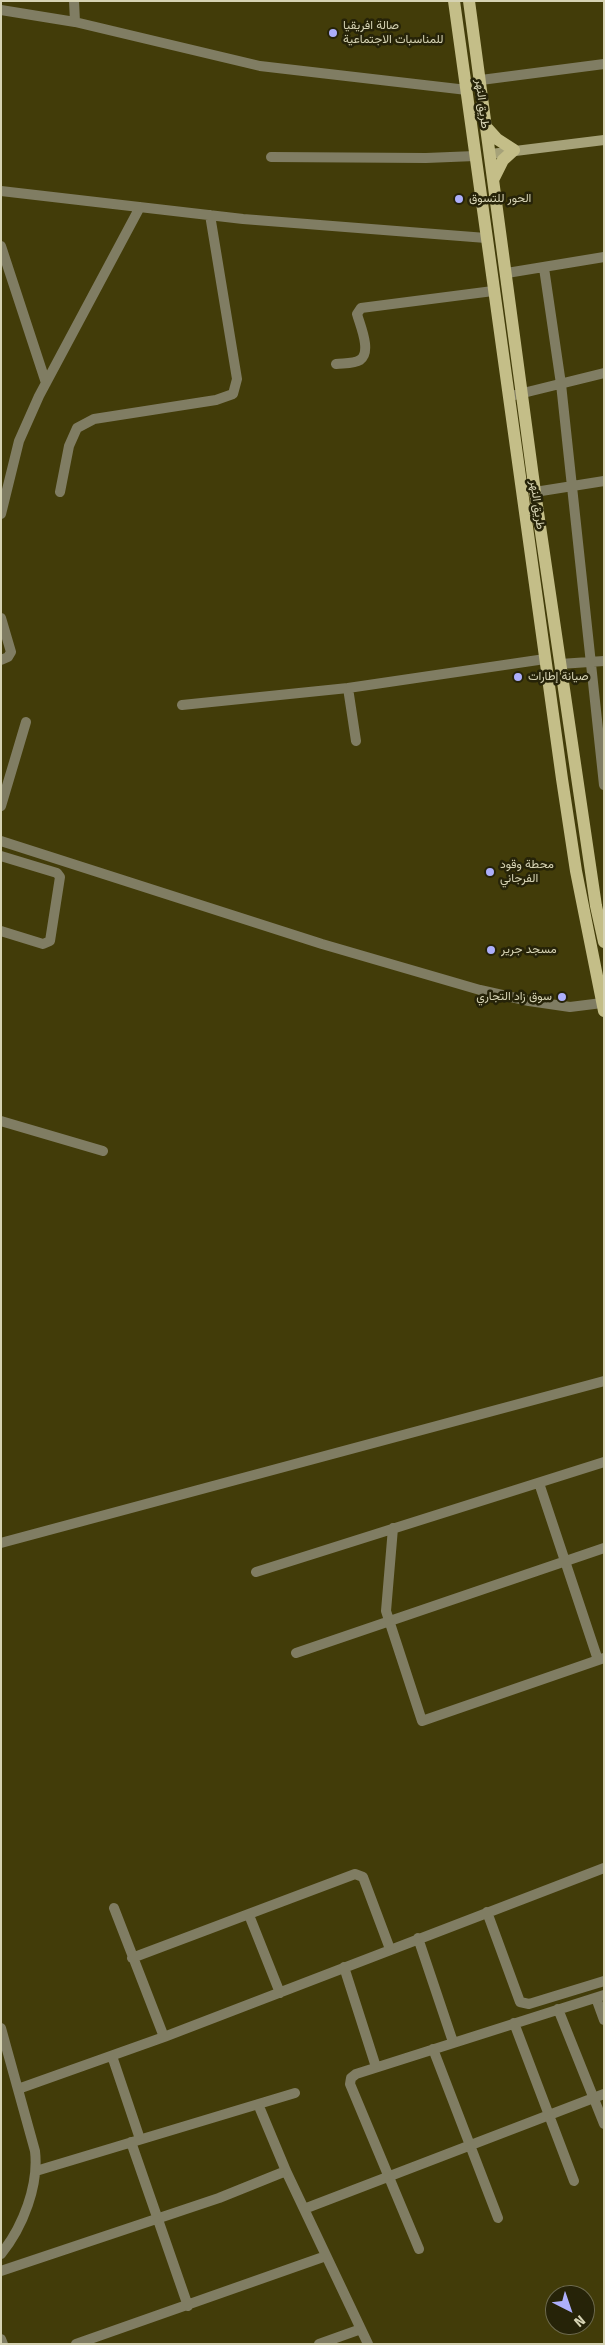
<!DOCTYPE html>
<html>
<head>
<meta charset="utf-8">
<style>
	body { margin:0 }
	#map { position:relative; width:605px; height:2345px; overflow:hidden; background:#423c09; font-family:"Fira Sans",sans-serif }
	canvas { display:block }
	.frame { position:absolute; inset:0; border:2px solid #d6d3b4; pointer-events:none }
	.north { position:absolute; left:545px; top:2285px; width:50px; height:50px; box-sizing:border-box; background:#262308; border:1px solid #6c694d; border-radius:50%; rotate:139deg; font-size:14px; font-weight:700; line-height:20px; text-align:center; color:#d6d3b4 }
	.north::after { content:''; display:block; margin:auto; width:18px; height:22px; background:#adaffb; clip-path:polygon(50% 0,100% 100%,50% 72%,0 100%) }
</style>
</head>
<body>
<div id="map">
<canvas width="605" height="2345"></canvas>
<div class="frame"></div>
<div class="north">N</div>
</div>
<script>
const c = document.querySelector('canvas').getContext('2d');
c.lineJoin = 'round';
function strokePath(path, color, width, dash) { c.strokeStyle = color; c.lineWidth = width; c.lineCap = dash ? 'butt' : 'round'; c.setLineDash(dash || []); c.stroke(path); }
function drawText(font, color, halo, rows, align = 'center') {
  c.font = font + ' "Fira Sans",Vazirmatn,sans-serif'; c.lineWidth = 5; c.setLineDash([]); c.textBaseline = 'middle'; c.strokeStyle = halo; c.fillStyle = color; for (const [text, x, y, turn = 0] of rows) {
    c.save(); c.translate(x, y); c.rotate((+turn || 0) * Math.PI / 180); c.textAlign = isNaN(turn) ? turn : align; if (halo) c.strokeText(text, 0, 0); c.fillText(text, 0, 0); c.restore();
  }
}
strokePath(new Path2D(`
	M74,1L75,22
	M1,10L75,22L260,66L467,90
	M481,80L604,64
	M271,157L426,158L475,156
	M1,191L243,219L486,238
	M1,246L46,383
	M544,268L561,384L604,785
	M507,273L604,257
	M336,364C343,363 354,364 360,360C372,352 360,325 357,314L361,308L493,291
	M515,395L604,373
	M60,492L69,446L77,428L94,419L216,400L233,394L237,379L210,215
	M535,492L604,481
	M1,514L19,441L39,396L140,207
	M1,618L11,652L8,657L1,660
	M560,664L604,661
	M348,688L356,741
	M182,705L348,688L545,659
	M1,806L26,722
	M1,841L322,944L480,990L529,1001L570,1007L602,1003
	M1,856L57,873L60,877L50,941L43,944L1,931
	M1,1121L103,1151
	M539,1483L598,1660
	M393,1528L386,1611L422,1721L604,1658
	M1,1543L604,1381
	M256,1572L604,1462
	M296,1653L604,1548
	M114,1908L164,2037
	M487,1912L520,2002L529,2004L604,1981
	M249,1915L280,1993
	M418,1938L453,2042
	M132,1958L355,1874L363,1877L390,1949
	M344,1967L376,2067
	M596,1998L604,2020
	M558,2009L604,2124
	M514,2023L574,2181
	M1,2028L35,2151C39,2185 23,2227 1,2254
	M433,2049L498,2218
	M112,2056L140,2139
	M18,2089L164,2037L604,1868
	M258,2104L286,2171L368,2344
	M131,2142L188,2306
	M36,2171L295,2093
	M304,2209L604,2094
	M419,2249L350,2084L351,2078L356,2074L604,1995
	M1,2271L219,2198L286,2171
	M1,2339L3,2344
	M76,2344L326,2256
	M319,2344L361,2329`), '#807d63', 10);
strokePath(new Path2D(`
	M491,154L604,140`), '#a6a279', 10);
strokePath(new Path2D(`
	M454,1L562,779L576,871L604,1011
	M469,1L535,492L596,906L604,942
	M488,129L497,139L514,150L503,160L494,178`), '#c4be88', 12);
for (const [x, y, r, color] of [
	[333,33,5,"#adaffb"],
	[459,199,5,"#adaffb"],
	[518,677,5,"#adaffb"],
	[490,872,5,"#adaffb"],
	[491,950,5,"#adaffb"],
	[562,997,5,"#adaffb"]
]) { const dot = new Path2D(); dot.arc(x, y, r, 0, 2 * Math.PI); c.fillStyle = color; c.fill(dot); strokePath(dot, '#262308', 2); }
drawText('12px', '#d6d3b4', '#262308', [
	["صالة افريقيا",343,26],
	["للمناسبات الاجتماعية",343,40],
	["الحور للتسوق",469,199],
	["صيانة إطارات",528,677],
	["محطة وقود",500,865],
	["الفرجاني",500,879],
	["مسجد جرير",501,950],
	["سوق زاد التجاري",552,997,"right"]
], 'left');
drawText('12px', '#d6d3b4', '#262308', [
	["طريق النهر",482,104,83],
	["طريق النهر",537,505,82]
]);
</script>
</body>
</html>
